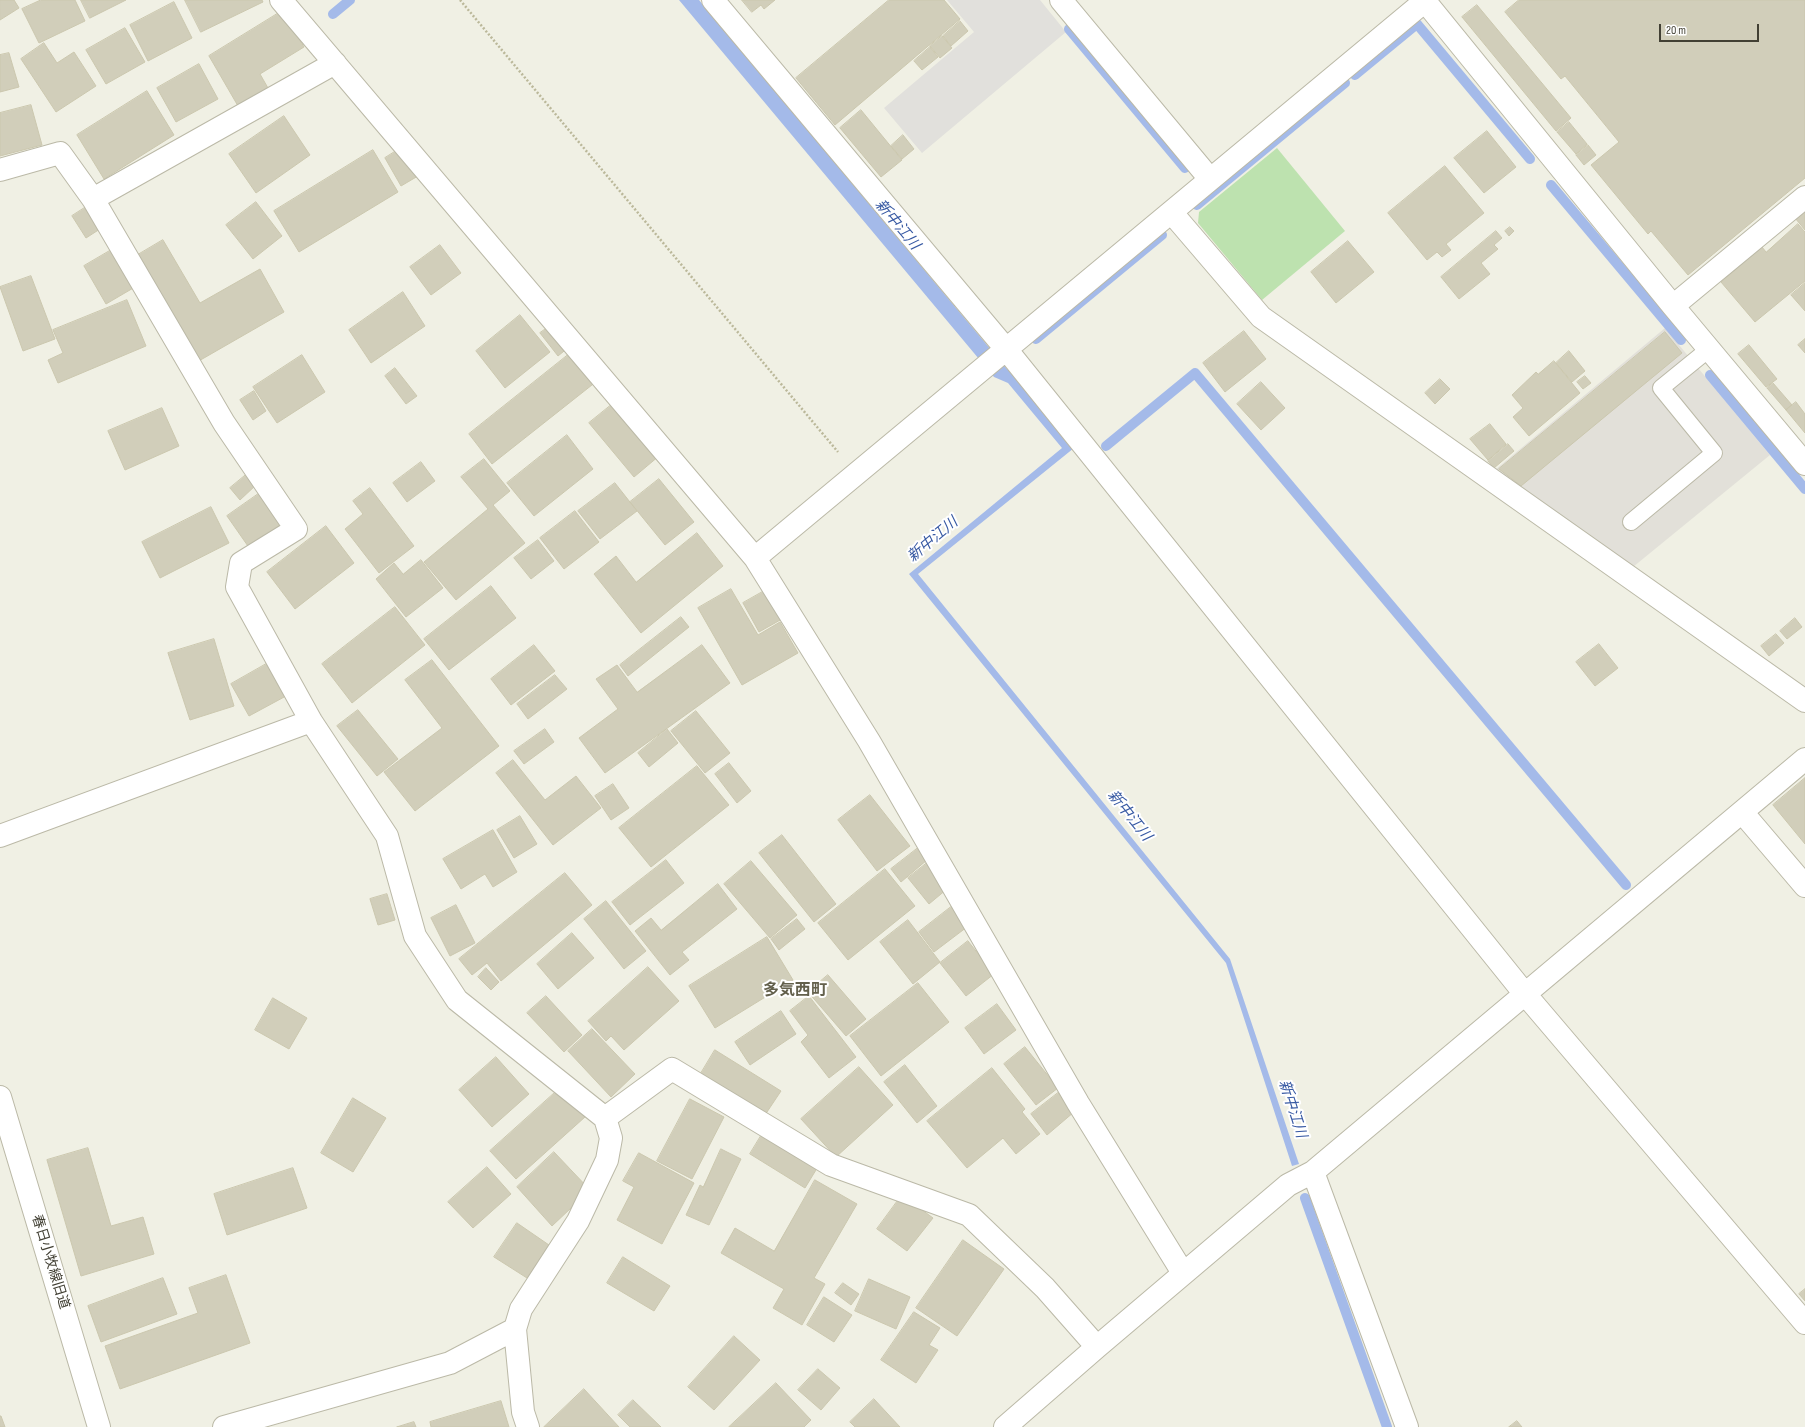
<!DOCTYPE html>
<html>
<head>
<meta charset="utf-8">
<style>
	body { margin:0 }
	#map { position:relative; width:1805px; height:1427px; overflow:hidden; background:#f0f0e4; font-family:"Sofia Sans Condensed",sans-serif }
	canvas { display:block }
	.scale { position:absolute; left:1659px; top:24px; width:100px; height:18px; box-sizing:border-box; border:2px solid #424034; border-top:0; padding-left:5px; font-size:12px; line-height:14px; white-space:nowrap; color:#424034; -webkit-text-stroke:3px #fff; paint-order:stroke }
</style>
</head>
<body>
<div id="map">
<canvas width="1805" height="1427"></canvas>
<div class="scale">20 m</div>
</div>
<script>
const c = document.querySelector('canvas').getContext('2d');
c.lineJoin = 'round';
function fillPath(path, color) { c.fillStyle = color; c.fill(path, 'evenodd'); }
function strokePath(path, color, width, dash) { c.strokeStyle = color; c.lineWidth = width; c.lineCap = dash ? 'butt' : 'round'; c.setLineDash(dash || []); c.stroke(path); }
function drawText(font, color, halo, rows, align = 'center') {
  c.font = font + ' "Sofia Sans Condensed","Noto Sans JP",sans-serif'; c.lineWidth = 4; c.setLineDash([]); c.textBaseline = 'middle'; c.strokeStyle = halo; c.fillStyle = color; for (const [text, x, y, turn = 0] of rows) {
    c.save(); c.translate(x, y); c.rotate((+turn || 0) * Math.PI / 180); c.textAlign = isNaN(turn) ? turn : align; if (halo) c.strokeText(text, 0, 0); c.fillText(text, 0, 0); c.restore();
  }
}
fillPath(new Path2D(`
	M1665,328L1770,455L1633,567L1495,470Z`), '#e2e0d9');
fillPath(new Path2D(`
	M1277,148L1345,231L1262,300L1198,223L1199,212Z`), '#bde2af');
fillPath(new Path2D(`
	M947,0H1040L1066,32L922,153L884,108L974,32Z`), '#e1e0dc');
fillPath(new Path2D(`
	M679,0H699L1007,369L1012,371L1074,448L918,574L1230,959L1299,1164L1292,1166L1226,963L909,574L1062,448L1008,383L994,377Z`), '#a4bae9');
strokePath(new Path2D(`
	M333,14L350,0
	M1069,29L1185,168
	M1355,75L1417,24L1530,159
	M1551,185L1681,340
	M1197,205L1345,83
	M1036,339L1162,235
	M1710,375L1805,489
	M1106,446L1195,373L1626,885
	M1305,1198L1387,1427`), '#a4bae9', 10);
const building = new Path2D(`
	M0,0H14L19,8L0,20Z
	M41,0H75L85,21L39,43L22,9Z
	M81,0H126L90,18Z
	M185,0H262L263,2L201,32Z
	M742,0H775L764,9L761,5L752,12Z
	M889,0H944L960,19L835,125L796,78Z
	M1519,0H1805V178L1688,275L1651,231L1648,234L1591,165L1619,142L1565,76L1561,79L1505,12Z
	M174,2L192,38L148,61L130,25Z
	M1477,5L1571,118L1556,131L1462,17Z
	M282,11L304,47L260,74L268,88L238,106L209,56Z
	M960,21L968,31L951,46L943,36Z
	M125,28L145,62L106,84L86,50Z
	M942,36L952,48L940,58L930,46Z
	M44,43L57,63L74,52L96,86L56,112L21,59Z
	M930,47L938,57L922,70L914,61Z
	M9,53L19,87L0,92V55Z
	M199,64L218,99L176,122L157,88Z
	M147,91L174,135L104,179L77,135Z
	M31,105L42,145L0,156V113Z
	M861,110L902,160L881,177L840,128Z
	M284,116L310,155L256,193L229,154Z
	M1569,122L1587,144L1576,154L1557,132Z
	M1487,131L1516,167L1484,193L1454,158Z
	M903,135L914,149L902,159L891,146Z
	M1588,145L1596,155L1584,165L1576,155Z
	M401,148L418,176L401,186L385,158Z
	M373,150L398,192L299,252L274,211Z
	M1445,166L1484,213L1446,244L1451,250L1442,257L1437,252L1427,260L1388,213Z
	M256,202L282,236L253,259L226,225Z
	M86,207L100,229L86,238L72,216Z
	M1805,210V230L1795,218Z
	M1798,224L1805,232V281L1755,322L1721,282L1762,247L1766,252Z
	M1510,227L1514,231L1509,236L1505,231Z
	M1496,231L1502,238L1494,245L1498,249L1481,263L1490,274L1459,299L1441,277Z
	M163,240L200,303L260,269L284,312L197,362L136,256Z
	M1348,241L1374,272L1336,303L1311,272Z
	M440,245L461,273L431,295L410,267Z
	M113,249L135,287L106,304L84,266Z
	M31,276L55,339L23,351L0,287Z
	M1805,283V311L1791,295Z
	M403,292L425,326L371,363L349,330Z
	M127,300L146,346L58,383L48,360L63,353L53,330Z
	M520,315L550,352L505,388L476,351Z
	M553,324L569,347L558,356L540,333Z
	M1244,331L1266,359L1225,392L1203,363Z
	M1665,332L1682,353L1521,486L1499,469Z
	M1805,339V353L1798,345Z
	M1749,345L1777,379L1766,387L1738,354Z
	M573,351L597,381L492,464L469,434Z
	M1569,351L1585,371L1572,382L1556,363Z
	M302,355L325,392L277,423L253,387Z
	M1554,361L1580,393L1529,436L1513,417L1523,408L1512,395L1536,372L1538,374Z
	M395,368L417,396L406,404L385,376Z
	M1585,376L1591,383L1583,389L1577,382Z
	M1440,379L1450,389L1435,404L1425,393Z
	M1261,382L1285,408L1261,430L1237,404Z
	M1773,383L1792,405L1786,410L1767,388Z
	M254,391L266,411L253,420L240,400Z
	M615,402L659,456L634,477L589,423Z
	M1796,402L1805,414V433L1786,410Z
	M162,408L179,446L125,470L108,431Z
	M1490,424L1506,444L1488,460L1470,439Z
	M567,435L593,469L534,516L507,483Z
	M1508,444L1514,451L1494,468L1488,461Z
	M484,459L510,491L493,505L525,543L456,600L424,562L488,509L461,477Z
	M421,462L435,481L407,502L393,483Z
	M247,474L256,485L240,500L230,488Z
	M659,479L694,522L665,545L630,502Z
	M615,483L637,511L600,539L578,511Z
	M370,488L414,546L379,573L345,529L363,514L353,501Z
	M264,490L287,523L250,549L227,516Z
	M211,507L229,543L160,578L142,542Z
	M575,511L599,542L564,569L540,538Z
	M326,526L354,563L295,609L267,572Z
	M697,533L723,566L641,633L594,574L616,556L636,582Z
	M538,540L554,561L531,579L514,558Z
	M421,560L443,588L406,617L376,579L394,563L403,574Z
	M491,586L516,618L449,670L424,639Z
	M731,589L758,635L780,622L798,653L742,685L698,608Z
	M766,590L782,619L759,632L743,603Z
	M395,607L425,645L352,703L322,664Z
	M681,617L689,627L628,676L620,665Z
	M1795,618L1802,627L1787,639L1780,631Z
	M1776,634L1784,643L1769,656L1761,646Z
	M214,639L234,706L190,720L168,653Z
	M1599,644L1618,668L1595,686L1576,662Z
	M534,645L555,671L511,705L491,679Z
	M702,645L730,683L605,773L579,738L618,709L596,679L617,665L637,692Z
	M432,660L499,746L415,811L384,772L442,728L405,680Z
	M268,663L286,696L249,716L231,684Z
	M555,675L567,689L528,719L517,704Z
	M358,710L398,759L377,776L337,726Z
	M696,711L730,753L705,773L671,731Z
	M545,729L554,742L524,764L514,751Z
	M667,729L678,743L649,767L638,753Z
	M513,760L545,800L576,776L601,808L553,845L496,773Z
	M729,763L751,791L737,803L715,774Z
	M697,766L729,805L651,867L619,828Z
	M1805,778V844L1773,805Z
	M613,784L629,808L611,820L595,796Z
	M870,795L910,846L877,871L838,820Z
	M520,816L537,844L514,858L497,830Z
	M493,830L517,872L493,887L485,874L461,889L443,859Z
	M782,835L836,904L814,922L759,853Z
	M918,848L927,860L901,882L891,869Z
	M666,860L684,883L630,925L612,902Z
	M751,861L797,915L770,938L724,884Z
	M927,863L947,889L929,904L908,878Z
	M885,869L915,906L848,960L818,923Z
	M565,873L592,905L501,981L487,963L472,975L459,959Z
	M718,884L737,909L682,952L689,960L670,975L635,931L651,918L661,930Z
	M387,894L395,920L378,925L370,899Z
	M606,901L646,951L624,969L584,919Z
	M456,905L475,943L450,956L431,918Z
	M951,907L967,927L934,952L919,932Z
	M797,919L805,929L779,950L771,939Z
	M908,920L940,962L913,984L880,942Z
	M572,933L594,958L558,989L537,964Z
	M767,937L793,980L715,1028L689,986Z
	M968,941L994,974L966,996L940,963Z
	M648,967L679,1001L624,1050L611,1036L606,1041L588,1021Z
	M486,968L499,982L491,990L478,977Z
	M828,975L866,1019L846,1036L808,992Z
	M918,983L949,1022L881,1076L850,1036Z
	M546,996L582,1035L564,1052L527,1013Z
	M809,996L856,1057L829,1078L801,1042L808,1035L790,1011Z
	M273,998L307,1018L289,1049L255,1030Z
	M997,1004L1016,1030L984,1054L965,1028Z
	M781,1011L796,1034L750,1065L735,1042Z
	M592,1029L635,1074L611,1097L568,1051Z
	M1025,1047L1058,1088L1036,1105L1004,1064Z
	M715,1050L781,1091L765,1115L700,1075Z
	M496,1057L529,1094L492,1127L459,1090Z
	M905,1065L937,1106L917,1123L884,1082Z
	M859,1067L893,1105L836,1157L801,1119Z
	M992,1068L1025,1109L1022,1112L1040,1134L1016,1154L1003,1138L967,1168L927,1121Z
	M559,1089L585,1117L516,1179L490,1151Z
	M1058,1093L1074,1112L1047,1135L1031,1114Z
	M353,1098L386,1118L353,1172L321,1153Z
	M690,1099L724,1117L692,1179L657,1161Z
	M764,1131L819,1165L805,1188L750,1154Z
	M88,1148L111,1226L143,1217L154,1254L81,1276L47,1160Z
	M721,1149L741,1159L709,1225L686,1215L700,1185L703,1187Z
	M554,1152L590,1190L552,1226L517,1187Z
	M639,1153L694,1183L662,1244L617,1220L634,1187L623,1181Z
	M487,1167L511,1194L473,1228L448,1202Z
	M293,1168L307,1208L227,1235L214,1194Z
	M815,1180L857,1204L814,1278L825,1284L802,1325L773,1308L784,1289L721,1253L735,1228L774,1251Z
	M902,1195L933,1218L907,1251L877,1229Z
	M517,1223L549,1245L527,1278L494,1257Z
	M963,1240L1004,1269L957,1336L916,1308Z
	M623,1257L670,1286L654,1311L607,1283Z
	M226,1275L250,1343L120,1389L105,1346L198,1313L189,1288Z
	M163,1278L177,1314L101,1342L88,1306Z
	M869,1279L910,1297L896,1329L855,1311Z
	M843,1283L859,1294L851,1305L835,1293Z
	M1805,1289V1301L1799,1294Z
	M824,1297L852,1315L834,1342L807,1325Z
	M914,1312L940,1328L929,1345L938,1350L916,1383L881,1360Z
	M734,1336L760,1360L714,1410L688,1387Z
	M818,1369L840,1388L821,1410L798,1390Z
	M776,1383L811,1420L804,1427H729Z
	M584,1389L619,1427H544Z
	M874,1399L900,1427H855L850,1422Z
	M633,1400L661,1427H630L618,1415Z
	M501,1401L509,1427H431L430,1422Z
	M0,1416H1L5,1427H0Z
	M1517,1421L1522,1427H1509Z
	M414,1422L416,1427H397Z`);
fillPath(building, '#d1ceba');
strokePath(building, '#cbc7ae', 1);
const service = new Path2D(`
	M1631,522L1714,453L1661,388L1709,349`);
const minor = new Path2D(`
	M281,0L755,558L869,741L1078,1103L1183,1273
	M713,0L1006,349L1525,994L1805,1323
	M1061,0L1210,179
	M1424,0L1673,306L1805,464
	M0,170L60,153L93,199L224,423L296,529L241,563L237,587L311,721L387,836L415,936L457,1000L605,1118L611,1138L607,1160L578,1221L521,1309L515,1329L523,1412L528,1427
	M93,199L335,63
	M1172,213L1261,317L1805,701
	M1673,306L1805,197
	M755,558L1425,1
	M1742,812L1805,886
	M0,836L311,721
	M605,1118L672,1069L831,1165L969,1215L1045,1288L1097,1347
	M1313,1172L1407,1427
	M224,1427L450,1363L515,1329
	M1005,1427L1097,1347L1288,1185L1313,1172L1805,759`);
const tertiary = new Path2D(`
	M0,1097L99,1427`);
strokePath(service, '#bbb9a7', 18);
strokePath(minor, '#bbb9a7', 24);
strokePath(tertiary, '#bbb9a7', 24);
strokePath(new Path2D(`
	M460,0L838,452`), '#bbb89a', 2.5, [2, 2]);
strokePath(service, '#fff', 16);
strokePath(minor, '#fff', 22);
strokePath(tertiary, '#fff', 22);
drawText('14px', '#424034', '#fff', [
	["春日小牧線旧道",50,1262,73]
]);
drawText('italic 15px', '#3759a3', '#fff', [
	["新中江川",897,225,50],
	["新中江川",933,540,-40],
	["新中江川",1129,816,51],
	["新中江川",1292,1109,72]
]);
drawText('bold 16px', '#63604c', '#fff', [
	["多気西町",795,991]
]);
</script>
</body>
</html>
